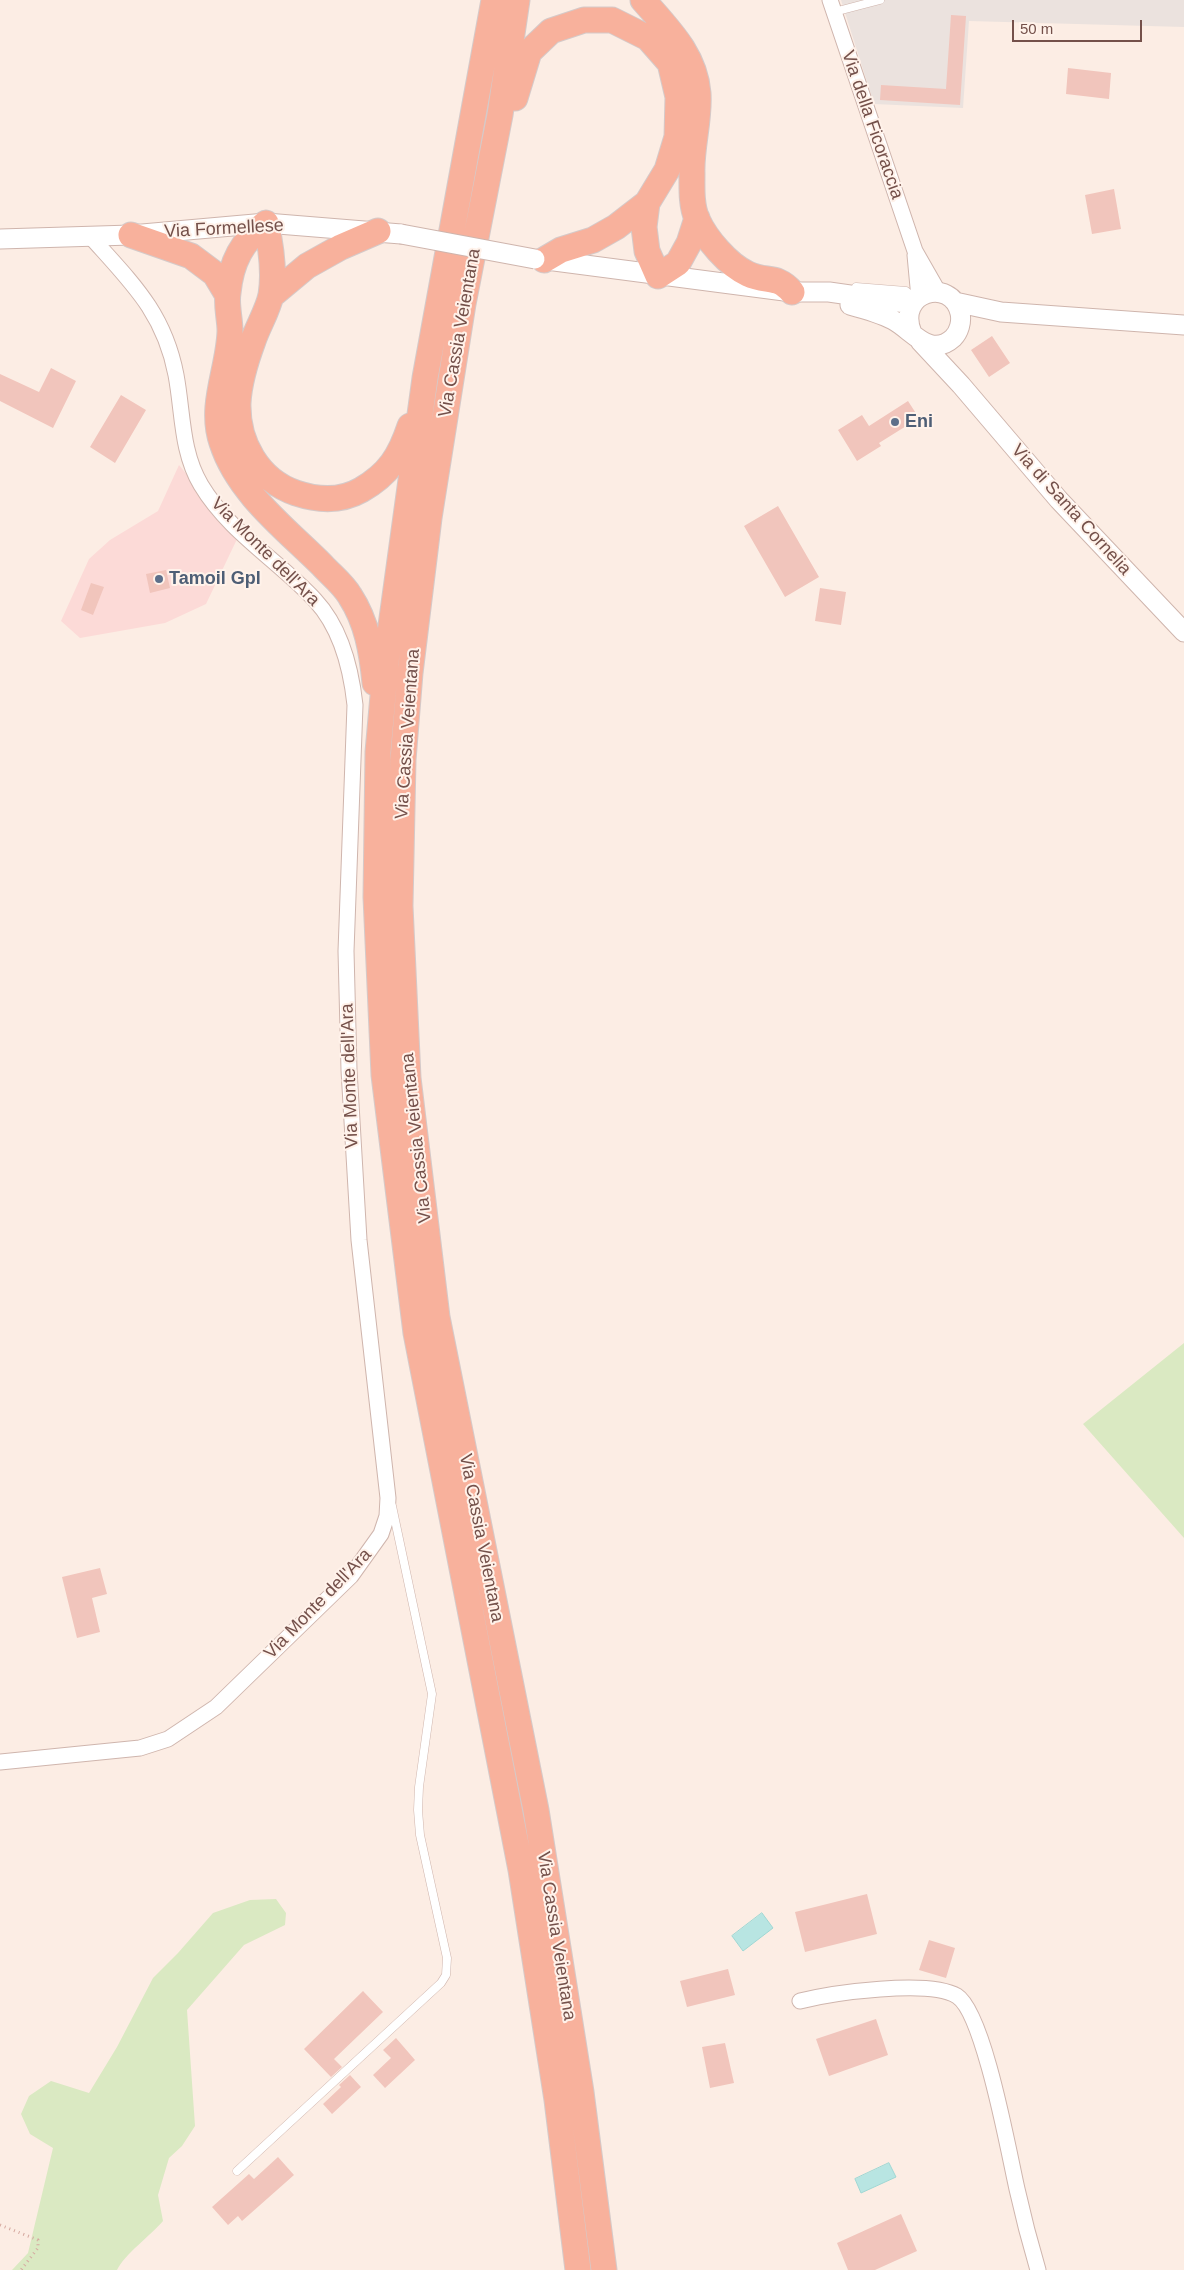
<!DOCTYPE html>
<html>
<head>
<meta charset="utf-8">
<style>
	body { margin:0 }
	#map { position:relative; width:1184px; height:2270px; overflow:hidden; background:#fcede4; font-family:Arial,sans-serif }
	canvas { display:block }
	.scale { position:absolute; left:1012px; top:20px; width:130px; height:22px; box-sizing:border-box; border:2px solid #74504a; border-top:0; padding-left:6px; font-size:15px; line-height:18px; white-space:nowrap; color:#74504a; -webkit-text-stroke:4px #fff2ea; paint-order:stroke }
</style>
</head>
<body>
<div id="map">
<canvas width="1184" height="2270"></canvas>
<div class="scale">50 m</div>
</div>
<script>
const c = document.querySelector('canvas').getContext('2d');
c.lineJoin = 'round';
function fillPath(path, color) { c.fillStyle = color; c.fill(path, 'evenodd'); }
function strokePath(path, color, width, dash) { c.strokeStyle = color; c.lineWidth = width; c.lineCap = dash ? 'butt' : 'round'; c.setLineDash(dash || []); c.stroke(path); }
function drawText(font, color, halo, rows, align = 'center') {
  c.font = font + ' Arial,sans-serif'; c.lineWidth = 4; c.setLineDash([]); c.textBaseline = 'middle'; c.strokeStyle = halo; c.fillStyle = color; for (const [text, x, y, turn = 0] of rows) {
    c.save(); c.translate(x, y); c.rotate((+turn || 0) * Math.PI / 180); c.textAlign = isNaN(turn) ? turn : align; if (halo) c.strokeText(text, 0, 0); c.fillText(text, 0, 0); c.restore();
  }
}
fillPath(new Path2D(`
	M179,465L238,537L206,604L165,623L80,638L61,621L89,559L110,540L158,511Z`), '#fcdad7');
fillPath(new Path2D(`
	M841,0H1184V27L969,21L963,108L874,104Z`), '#ebe2de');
fillPath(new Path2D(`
	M1184,1343V1538L1083,1424Z
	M276,1899L286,1913L285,1925L244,1945L187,2010L195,2126L182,2146L169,2158L158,2195L163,2221C151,2235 124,2255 117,2270H12L28,2253L53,2148L30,2134L21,2114L29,2096L51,2081L89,2093L117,2047L153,1978L178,1953L213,1913L250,1900Z`), '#dae9c2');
const water = new Path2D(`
	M762,1913L773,1928L743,1951L732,1936Z
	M889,2163L896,2177L861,2193L855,2179Z`);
fillPath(water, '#b8e5e2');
strokePath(water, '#9fd7d3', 1);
fillPath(new Path2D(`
	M951,15L966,16L960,105L880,100L881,85L946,89Z
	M1068,68L1111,73L1109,99L1066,94Z
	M1114,189L1121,229L1092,234L1085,195Z
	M992,336L1010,363L989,377L971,350Z
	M51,368L76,381L53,428L0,401V374L39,392Z
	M121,395L146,410L115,463L90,447Z
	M908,401L919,418L879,443L881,446L857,461L838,430L862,415L869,426Z
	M778,506L819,577L785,597L744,526Z
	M166,570L170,588L150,593L146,574Z
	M91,583L104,587L93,615L81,610Z
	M820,588L846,592L841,625L815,621Z
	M100,1568L107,1594L92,1598L100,1632L77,1638L62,1577Z
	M867,1894L877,1934L805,1952L795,1912Z
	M929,1940L955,1948L946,1978L919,1970Z
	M728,1969L735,1995L687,2007L680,1981Z
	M363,1991L383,2012L334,2059L342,2067L331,2077L304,2049Z
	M876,2019L888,2055L829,2076L816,2039Z
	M396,2038L415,2060L385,2088L373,2075L391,2058L383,2050Z
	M725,2043L734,2083L710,2088L702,2047Z
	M350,2075L361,2087L332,2114L323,2104L341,2087L339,2085Z
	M278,2157L294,2175L242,2221L238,2216L228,2225L212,2207L249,2174L254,2179Z
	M901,2214L917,2251L875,2270H848L837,2243Z`), '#f1c5bc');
const service = new Path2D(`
	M834,12L880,0
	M856,287L906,291L916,299
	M237,2171L441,1983L446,1975L447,1958L420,1835L418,1810L419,1787L432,1694L392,1506`);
const minor = new Path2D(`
	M830,0L915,251L939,293
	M915,255L919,298
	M0,1762L140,1748L168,1739L216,1707L351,1576L381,1534L387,1516L388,1498L359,1240L349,1070L346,951L355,705C351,668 341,628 315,600C279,561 229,532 201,485C181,452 183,412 176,375C164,312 131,282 90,236
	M800,2001C832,1993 929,1979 957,1996C984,2013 1009,2154 1017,2189C1023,2216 1030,2243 1038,2270`);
const tertiary = new Path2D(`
	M0,239L131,235L266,223L401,234
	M539,259L792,292H829L913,304
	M955,302L1001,312L1184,325
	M850,305C865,309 880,313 893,320C912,330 930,359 953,338C959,332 962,322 960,313C951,276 895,292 912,333
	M920,341L961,385L1059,500L1184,632`);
const trunk = new Path2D(`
	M494,0L425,378L386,662L378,752L376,897L384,1075L416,1333L521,1870L557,2100L578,2270
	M517,0L500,115L463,304L429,518L410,673L403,760L400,906L408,1078L437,1317L536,1810L581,2092L604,2270
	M643,0C667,28 695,54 698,93C700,119 691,147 692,173C692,188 691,205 697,219C706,239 728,265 748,274C767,283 776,274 792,292
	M515,98L529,52L551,31L584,20H612L648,38L670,63L678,97L677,137L667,170L647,203L644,227L647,251L658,276L678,263L689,243L697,218
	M131,235L191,256L215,274L227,294
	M544,260L561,250L593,240L616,227L647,203
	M271,296L307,266L341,247L378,231
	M375,683C372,652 367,622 350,596C343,584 331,575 322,565C286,529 238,493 222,443C209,405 229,369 230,331C230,319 226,305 228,293C231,262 242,241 266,223C271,246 275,271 271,295C268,310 258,326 253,341C246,360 239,383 238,403C237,442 258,480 296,493C317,500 340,502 361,490C389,474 400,456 410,426`);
strokePath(service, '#cfb5ad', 9);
strokePath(minor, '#cfb5ad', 17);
strokePath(tertiary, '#cfb5ad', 21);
strokePath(trunk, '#d5cac9', 27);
strokePath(new Path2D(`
	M0,2225L38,2240V2248L21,2270`), '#d5a89f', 3, [1, 4]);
strokePath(service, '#fff', 8);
strokePath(minor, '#fff', 15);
strokePath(tertiary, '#fff', 19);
strokePath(trunk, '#f8b19c', 25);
const tertiaryBridge = new Path2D(`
	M401,234L535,259`);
strokePath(tertiaryBridge, '#cfb5ad', 21, []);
strokePath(tertiaryBridge, '#fff', 19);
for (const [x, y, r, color] of [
	[895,422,5,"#5c6f8a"],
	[159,579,5,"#5c6f8a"]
]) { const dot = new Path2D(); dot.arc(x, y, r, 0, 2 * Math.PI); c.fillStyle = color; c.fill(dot); strokePath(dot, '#fff2ea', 2); }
drawText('18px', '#74504a', '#fff2ea', [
	["Via della Ficoraccia",872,125,71],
	["Via Formellese",224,229,-3],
	["Via Cassia Veientana",460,333,-80],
	["Via di Santa Cornelia",1071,510,48],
	["Via Monte dell'Ara",265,552,45],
	["Via Cassia Veientana",408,734,-86],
	["Via Monte dell'Ara",350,1076,-92],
	["Via Cassia Veientana",417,1138,-96],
	["Via Cassia Veientana",481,1538,79],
	["Via Monte dell'Ara",318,1604,-46],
	["Via Cassia Veientana",556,1936,81]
]);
drawText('bold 18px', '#4e5e75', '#fff2ea', [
	["Eni",905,422],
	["Tamoil Gpl",169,579]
], 'left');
</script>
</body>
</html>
